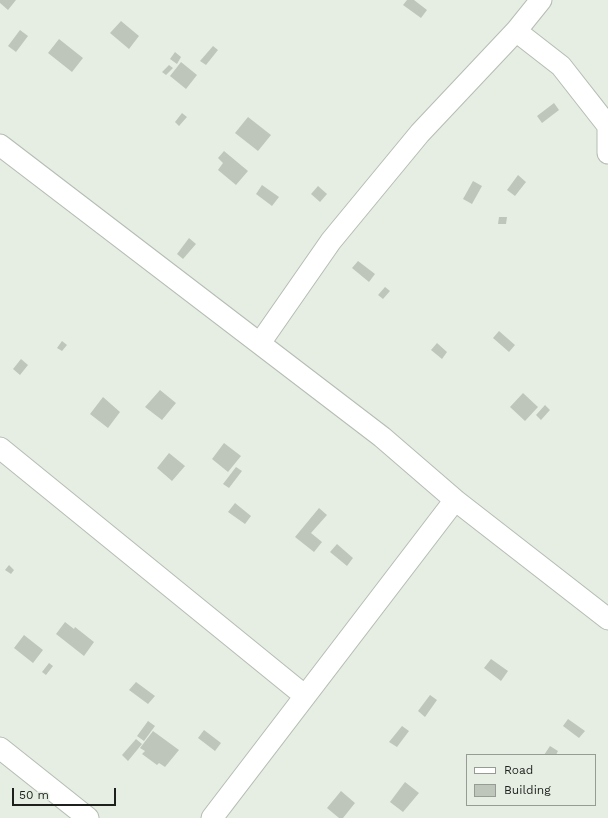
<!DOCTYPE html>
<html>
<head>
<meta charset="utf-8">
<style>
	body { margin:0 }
	#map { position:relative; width:608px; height:818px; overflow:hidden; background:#e6eee3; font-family:"Work Sans",sans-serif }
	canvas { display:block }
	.legend { position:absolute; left:466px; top:754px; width:130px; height:52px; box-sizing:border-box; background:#e6eee3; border:1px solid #969c93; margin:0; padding:5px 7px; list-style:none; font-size:12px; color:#1d201c }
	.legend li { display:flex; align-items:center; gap:8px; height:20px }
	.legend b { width:20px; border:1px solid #969c93 }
	.scale { position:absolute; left:12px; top:788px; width:104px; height:18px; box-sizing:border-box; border:2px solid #1d201c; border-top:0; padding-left:5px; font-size:12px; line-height:14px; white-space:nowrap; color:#1d201c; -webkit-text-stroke:3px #e6eee3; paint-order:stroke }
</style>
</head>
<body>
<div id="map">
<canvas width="608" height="818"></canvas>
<ul class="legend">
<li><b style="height:5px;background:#fff"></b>Road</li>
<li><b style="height:11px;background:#bec6bb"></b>Building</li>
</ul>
<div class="scale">50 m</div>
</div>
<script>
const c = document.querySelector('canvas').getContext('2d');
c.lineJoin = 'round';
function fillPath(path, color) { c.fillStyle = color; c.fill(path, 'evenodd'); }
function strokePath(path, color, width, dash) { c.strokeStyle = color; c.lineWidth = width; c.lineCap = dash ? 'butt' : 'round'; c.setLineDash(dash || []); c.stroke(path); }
fillPath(new Path2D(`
	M0,0H16L8,10L0,3Z
	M407,0H414L427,10L421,18L403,5Z
	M121,21L139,36L129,49L110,33Z
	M20,30L28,36L16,52L8,46Z
	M59,39L83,58L72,72L48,53Z
	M213,46L218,50L206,65L200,61Z
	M175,52L181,57L177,64L170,59Z
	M181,62L197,75L186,89L170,76Z
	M169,65L173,68L166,75L162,72Z
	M554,103L559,110L542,123L537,116Z
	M182,113L187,117L179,126L175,122Z
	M248,117L271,135L258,151L235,133Z
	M224,151L248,171L236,185L218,170L223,163L218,158Z
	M518,175L526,182L515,196L507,190Z
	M473,181L482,186L472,204L463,199Z
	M262,185L279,197L272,206L256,194Z
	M318,186L327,194L320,202L311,194Z
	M499,217H507L506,224H498Z
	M189,238L196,244L183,259L177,254Z
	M358,261L375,274L369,282L352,268Z
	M385,287L390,291L383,299L378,295Z
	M499,331L515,345L509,352L493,338Z
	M62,341L67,345L62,351L57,348Z
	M437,343L447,352L442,359L431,350Z
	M21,359L28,365L20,375L13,369Z
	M160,390L176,403L162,420L145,407Z
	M523,393L538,407L525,421L510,407Z
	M103,397L120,412L108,428L90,414Z
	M545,405L550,410L541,420L536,415Z
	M224,443L241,456L228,472L212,459Z
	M169,453L185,466L172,481L157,468Z
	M236,467L242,471L229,488L223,484Z
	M235,503L251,516L245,524L228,512Z
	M319,508L327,515L311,533L322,542L314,552L295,537Z
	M337,544L353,558L347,566L330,552Z
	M9,565L14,570L11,574L5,570Z
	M65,622L74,629L75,627L94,642L84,656L56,634Z
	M24,635L43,650L33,663L14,648Z
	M491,659L508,671L501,681L484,668Z
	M49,663L53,666L46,675L42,672Z
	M136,682L155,696L148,704L129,690Z
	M430,695L437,700L425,717L418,711Z
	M568,719L585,731L579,738L563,726Z
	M148,721L155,726L144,741L137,736Z
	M402,726L409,731L397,747L389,742Z
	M204,730L221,743L215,751L198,738Z
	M153,731L179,750L165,767L159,763L157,765L142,754L145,751L140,748Z
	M136,739L142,744L128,761L122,755Z
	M550,746L558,751L556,755H544Z
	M405,782L419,793L403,812L390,802Z
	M341,791L355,803L343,818H339L327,808Z`), '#bec6bb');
const minor = new Path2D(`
	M516,31L561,66L608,126V153
	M0,145L382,437L455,500L608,619
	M260,343L331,241L420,133L516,31L541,0
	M0,448L305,696
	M0,748L88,818
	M212,818L455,500`);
strokePath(minor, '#b5bdb3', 23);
strokePath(minor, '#fff', 21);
</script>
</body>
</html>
